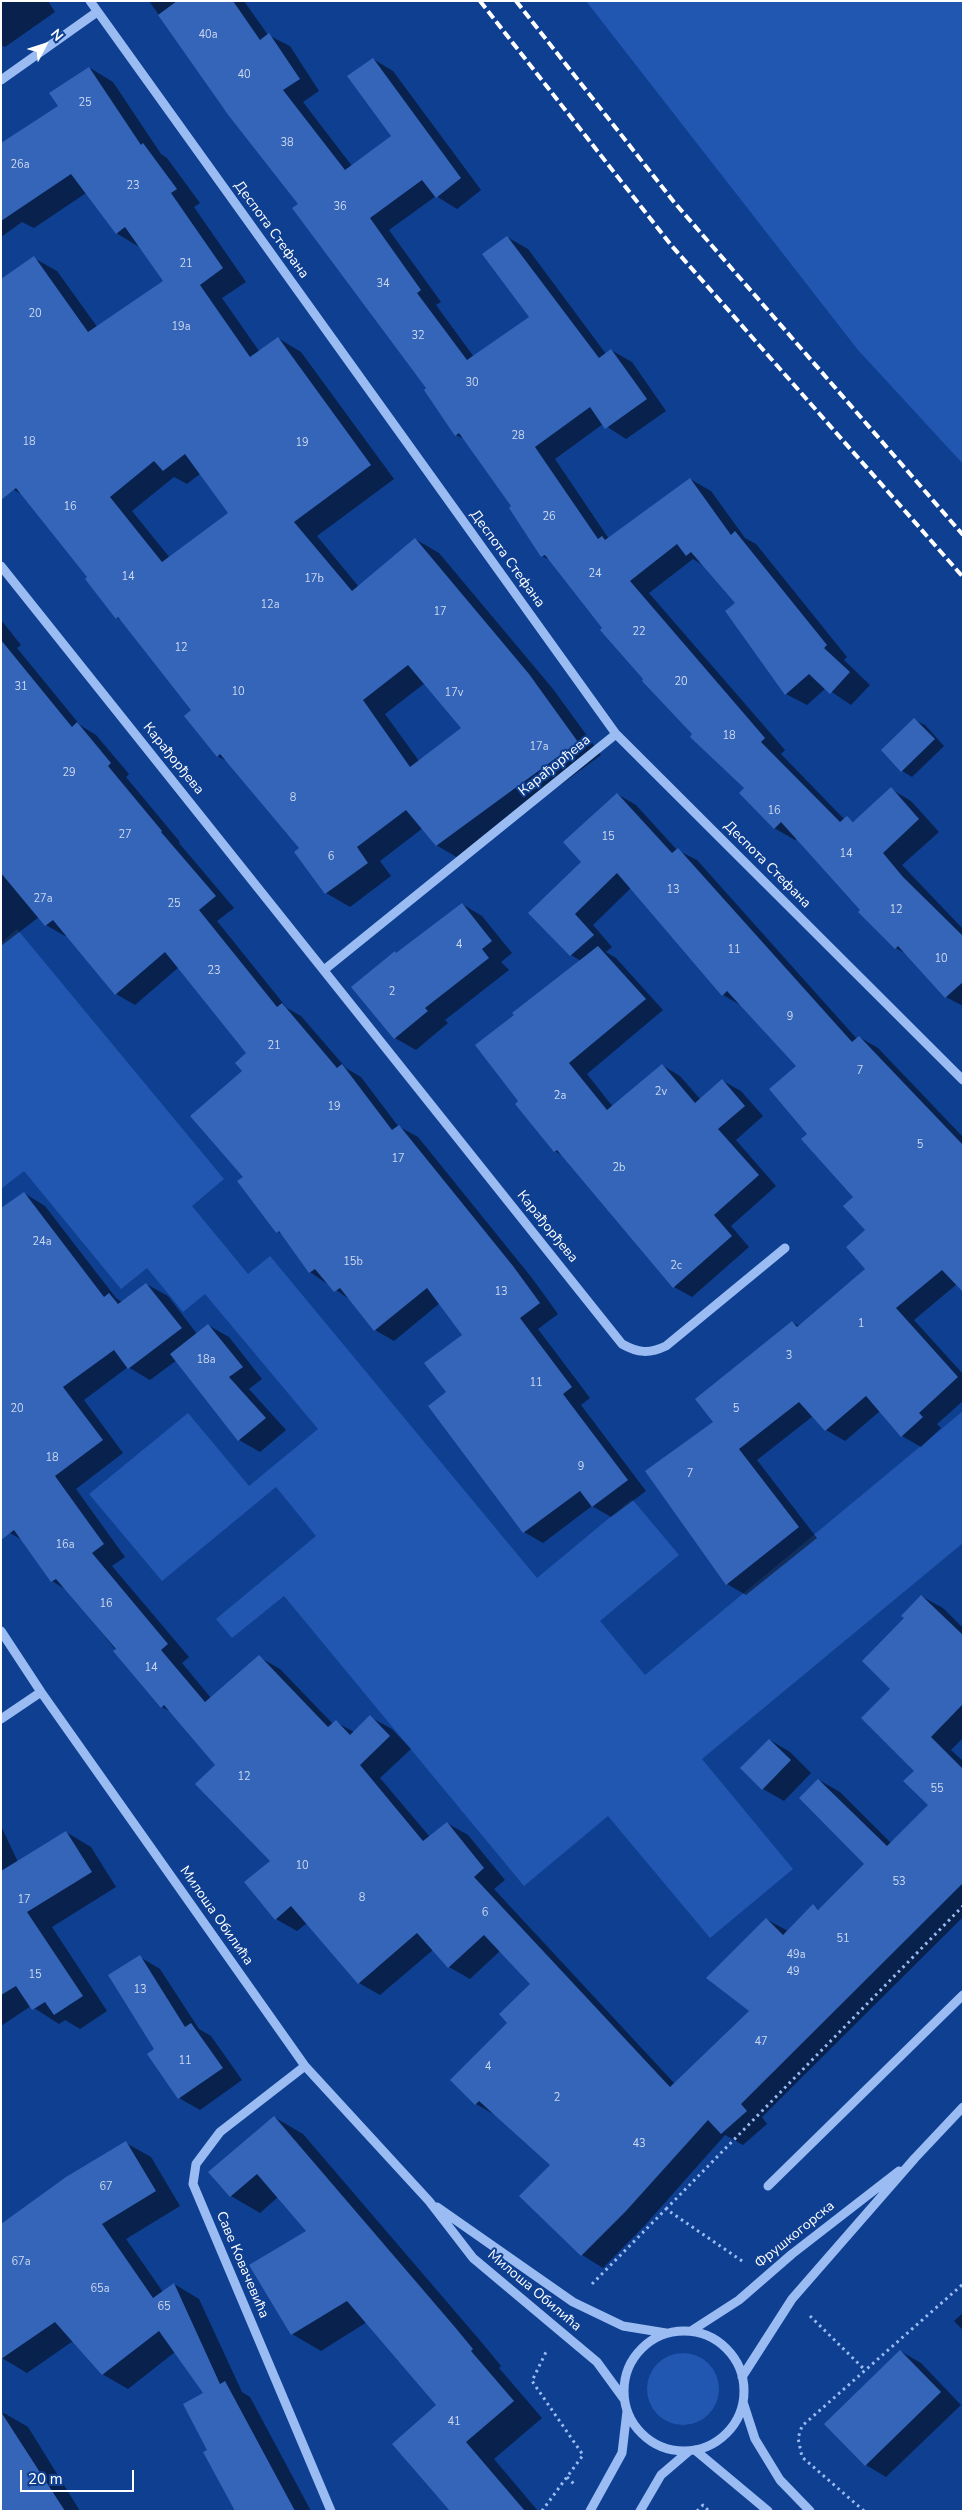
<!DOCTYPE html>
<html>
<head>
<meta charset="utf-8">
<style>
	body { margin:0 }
	#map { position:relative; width:964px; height:2512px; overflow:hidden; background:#0f3f91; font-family:"Nunito Sans",sans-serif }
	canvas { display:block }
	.frame { position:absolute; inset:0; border:2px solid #fff; pointer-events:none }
	.north { position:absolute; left:20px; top:20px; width:50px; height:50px; -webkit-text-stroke:4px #0f3f91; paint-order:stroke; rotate:50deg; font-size:14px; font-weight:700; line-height:20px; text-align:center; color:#fff }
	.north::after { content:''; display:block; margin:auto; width:18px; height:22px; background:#fff; clip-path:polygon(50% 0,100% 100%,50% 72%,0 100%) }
	.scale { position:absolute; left:20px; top:2470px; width:114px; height:22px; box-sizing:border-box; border:2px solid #fff; border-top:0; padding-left:6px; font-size:15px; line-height:18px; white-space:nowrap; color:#fff; -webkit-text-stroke:4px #0f3f91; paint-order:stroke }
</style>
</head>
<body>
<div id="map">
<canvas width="964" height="2512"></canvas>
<div class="frame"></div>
<div class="north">N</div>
<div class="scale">20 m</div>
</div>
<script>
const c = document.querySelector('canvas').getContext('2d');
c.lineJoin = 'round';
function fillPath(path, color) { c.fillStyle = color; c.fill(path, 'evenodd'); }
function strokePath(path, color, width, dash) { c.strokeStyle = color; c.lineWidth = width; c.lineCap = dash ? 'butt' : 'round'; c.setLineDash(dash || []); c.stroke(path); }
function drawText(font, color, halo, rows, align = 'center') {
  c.font = font + ' "Nunito Sans",sans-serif'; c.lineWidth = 4; c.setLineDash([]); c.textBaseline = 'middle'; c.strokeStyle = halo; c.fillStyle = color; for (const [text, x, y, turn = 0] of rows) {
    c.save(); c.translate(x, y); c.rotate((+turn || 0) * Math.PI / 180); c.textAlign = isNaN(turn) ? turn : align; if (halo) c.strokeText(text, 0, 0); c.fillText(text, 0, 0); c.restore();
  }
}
fillPath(new Path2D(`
	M586,1H963V464L858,350Z
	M17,929L224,1179L192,1206L248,1274L270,1256L537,1578L632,1499L679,1555L600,1621L645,1675L963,1411V1543L702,1759L793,1869L710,1938L608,1816L524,1886L284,1596L232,1638L216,1619L316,1536L276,1487L162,1581L89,1494L188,1413L249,1486L318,1429L205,1294L183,1312L147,1268L121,1289L24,1171L1,1189V943Z
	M647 2389a36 36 0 1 1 72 0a36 36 0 1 1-72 0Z`), '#2157b1');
fillPath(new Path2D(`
	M1,1H48L55,12L5,47L1,45Z
	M149,1H244L268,35L290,46L319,91L303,102L352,166L392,137L373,59L393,71L481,190L457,209L436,196L389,230L441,302L436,305L474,357L531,317L507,237L528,249L606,354L611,350L632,362L666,411L626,439L603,424L555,459L609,539L690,479L711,491L745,538L756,544L847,657L844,660L870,685L851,705L826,688L807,705L786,694L737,603L704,566L693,559L649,593L785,750L781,754L845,820L847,818L855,822L891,789L911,801L939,832L902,865L963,929V1006L946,997L908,955L896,948L797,838L795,840L774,828L746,788L645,679L551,561L542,556L513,507L466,440L456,435L428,388L300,204L230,115Z
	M90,68L113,82L161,154L167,158L200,203L194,207L246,282L222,298L259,351L278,338L301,352L394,479L317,536L359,587L415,539L439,553L553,689L601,755L460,859L436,845L423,828L380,861L391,876L350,907L326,893L296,852L301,848L229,762L217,756L193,711L123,621L117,618L89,577L23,495L14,490L34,258L57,271L98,328L164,282L141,248L116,233L86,193L34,228L22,222L1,237V145L59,106ZM201,473L230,513L170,558L132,511L174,477L187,484ZM425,683L463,728L419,761L385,714Z
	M1,620L21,645L17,648L80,725L96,735L129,774L126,777L180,842L179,843L234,908L217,921L287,1008L301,1016L346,1068L361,1077L398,1126L418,1137L532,1278L558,1314L538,1329L590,1398L581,1405L646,1491L611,1517L592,1506L543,1543L524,1532L447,1392L464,1336L440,1303L394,1341L375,1330L352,1301L310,1272L283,1235L278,1232L245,1177L244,1071L248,1053L179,967L135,1005L116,994L67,935L65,936L46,925L39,917L1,946Z
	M914,720L925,725L944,746L912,777L902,771Z
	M617,794L636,805L677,850L697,860L857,1039L859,1037L878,1048L963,1137V1290L957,1284L914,1320L963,1374V1401L937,1424L941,1428L921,1447L902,1436L880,1411L845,1441L826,1430L813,1416L757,1460L817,1538L746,1595L727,1584L715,1423L792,1322L799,1326L867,1269V1230L855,1197L808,1134L798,1066L742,1006L723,995L631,888L593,925L612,947L606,952L616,958L663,1010L587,1074L613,1107L662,1065L680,1076L701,1100L723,1081L741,1091L763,1116L736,1140L776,1186L731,1226L749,1247L692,1297L674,1287L563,1156L555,1151L517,1104L581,961L571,955L530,913L583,862Z
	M462,904L482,916L512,953L501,962L509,970L445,1020L448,1023L416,1050L395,1038L397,954Z
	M24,1193L45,1206L116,1298L122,1302L146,1284L168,1296L197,1334L208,1325L229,1337L262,1379L249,1389L286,1430L260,1452L239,1440L177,1360L150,1380L128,1367L84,1400L123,1453L76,1489L125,1557L112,1566L189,1657L182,1663L211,1698L259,1657L280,1669L333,1724L336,1722L354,1732L370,1717L392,1729L411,1749L380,1778L430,1837L447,1823L468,1835L505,1880L494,1889L675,2084L751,2011L766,1919L788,1931L813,1906L820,1910L866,1864L819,1780L840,1792L891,1843L930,1805L915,1771L892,1689L905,1618L921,1596L943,1608L963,1628V1738L951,1750L963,1761V1917L762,2117L767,2124L743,2145L725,2135L647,2223L603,2268L582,2255L521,2195L552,2165L497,2116L476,2104L509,2023L532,1984L500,1951L470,1979L449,1967L433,1950L380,1995L359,1983L307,1923L297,1931L276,1919L271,1861L216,1765L173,1713L162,1707L68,1591L52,1581L22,1540L10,1533Z
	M770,1740L790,1752L811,1773L784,1801L763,1789Z
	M1,1826L18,1862L66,1832L91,1847L116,1887L52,1927L107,2011L80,2029L65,2020L59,2024L31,2006L1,2026Z
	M140,1957L160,1969L199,2029L211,2036L242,2080L200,2110L179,2098L149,2054L156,2049Z
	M274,2117L303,2134L483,2344L501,2366L499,2368L542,2418L494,2459L538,2511H452L438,2405L367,2322L321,2351L292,2334L308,2231L278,2197L260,2213L231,2196Z
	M126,2143L151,2157L180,2206L126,2239L163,2292L174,2284L199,2299L242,2392L250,2397L311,2511H236L209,2451L204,2394L175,2352L128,2389L102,2374L73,2341L27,2373L2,2358Z
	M963,2313V2330L954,2321Z
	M900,2351L921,2363L961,2405L886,2477L866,2465Z
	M4,2413L28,2427L80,2511H1V2415Z`), '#0007');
fillPath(new Path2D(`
	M177,1H233L260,40L269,33L300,79L283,90L345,170L391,136L347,76L373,58L461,178L436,198L422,180L370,218L421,290L417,293L467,360L529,317L482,254L507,236L599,358L611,349L647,399L605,429L590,407L535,447L598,539L602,536L605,540L690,478L731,535L735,531L827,645L824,648L850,672L830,694L809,674L785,695L725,611L735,603L691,552L686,556L677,544L630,581L765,738L761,742L840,822L847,816L853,822L891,787L919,819L883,853L903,877L963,936V982L945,998L898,946L895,949L858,912L860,910L781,822L774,829L739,793L744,788L690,737L692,734L642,681L643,679L600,630L602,628L545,555L541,557L509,508L511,506L459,433L455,436L424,390L426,388L292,208L298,204L229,116L158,15Z
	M89,67L141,145L143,143L177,189L171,193L223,268L200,285L250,357L278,337L371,465L294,522L352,591L415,538L529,674L578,742L436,846L406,810L357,847L368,863L325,894L294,852L299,848L220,754L217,757L184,716L191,710L118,617L116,619L85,579L87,577L16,488L1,500V279L34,256L88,332L163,281L125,227L116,234L71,174L1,221V143L58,106L49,93ZM185,454L228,513L162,562L110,497L154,461L163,471ZM408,665L461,728L410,767L363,700Z
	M1,640L72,727L77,722L111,763L108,766L162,831L161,832L216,896L199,910L277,1007L282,1003L337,1068L342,1064L392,1130L399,1125L513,1266L540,1303L520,1318L572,1387L563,1394L628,1480L592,1507L580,1491L523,1533L428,1406L446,1392L424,1363L462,1335L427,1288L374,1331L340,1288L334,1292L315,1269L309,1273L279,1231L277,1233L274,1230L237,1181L243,1177L190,1116L242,1071L235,1063L246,1053L165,952L115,995L53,920L45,926L1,873Z
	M914,718L935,739L901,772L881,750Z
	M617,793L672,853L678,848L852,1042L859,1036L963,1145V1292L942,1270L896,1308L958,1377L919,1413L923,1417L901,1437L866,1396L825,1431L799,1402L739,1449L799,1527L726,1585L645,1471L713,1422L695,1399L792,1321L797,1327L865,1269L846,1247L865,1230L843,1206L853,1197L801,1139L807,1134L769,1089L796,1066L727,991L722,996L617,873L575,914L594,935L570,956L528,913L581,862L563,842Z
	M462,903L492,941L482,949L489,958L425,1008L428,1011L394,1039L351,987L395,951L396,953Z
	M598,946L646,999L569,1063L607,1110L662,1064L695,1103L722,1079L745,1106L718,1129L759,1175L714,1215L732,1236L673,1288L557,1150L554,1152L515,1104L518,1101L475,1045L514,1015L512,1013Z
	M24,1192L104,1297L109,1293L118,1304L146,1283L182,1328L128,1369L114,1350L63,1387L103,1440L55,1476L104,1544L92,1553L168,1644L161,1650L205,1702L259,1655L328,1727L336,1720L350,1735L370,1715L390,1736L360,1765L423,1841L447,1822L484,1868L474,1877L670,2087L749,2011L706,1978L766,1918L783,1935L813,1904L818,1910L864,1864L799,1798L818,1779L887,1846L928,1805L903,1781L914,1771L861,1718L890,1689L862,1661L904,1618L901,1616L921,1595L963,1635V1704L931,1737L963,1769V1883L741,2104L747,2111L721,2134L708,2120L626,2211L581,2256L519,2196L550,2165L479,2101L475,2105L450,2080L507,2023L499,2014L530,1984L484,1935L448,1968L417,1933L358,1984L291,1906L275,1920L244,1882L270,1861L195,1784L215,1765L164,1705L161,1708L113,1651L116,1649L56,1579L51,1582L14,1530L1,1540V1208Z
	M208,1324L243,1367L229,1377L266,1418L238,1441L170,1354Z
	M769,1739L791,1760L762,1790L740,1768Z
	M66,1831L92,1872L27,1912L83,1996L54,2015L45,2002L32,2010L16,1986L1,1995V1871Z
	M140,1955L185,2027L191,2023L223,2068L178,2099L147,2054L154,2049L108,1975Z
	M274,2116L454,2326L473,2349L471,2351L514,2401L466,2442L525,2511H450L392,2444L436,2405L347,2301L291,2335L249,2265L306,2231L257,2174L230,2197L208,2172Z
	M126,2141L156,2191L102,2224L153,2298L174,2283L220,2384L225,2381L295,2511H235L203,2452L207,2450L183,2404L203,2393L159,2331L102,2375L55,2322L1,2359V2224L66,2177Z
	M900,2350L941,2392L865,2466L824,2424Z
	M1,2412L65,2511H1Z`), '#3465b9');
strokePath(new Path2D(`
	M666,2209L963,1906
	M592,2284L666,2209L745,2263
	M810,2316L865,2370
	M567,2477L575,2485
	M542,2511L583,2455L532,2381L547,2350
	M697,2511L703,2505L709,2511
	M864,2511L802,2457L798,2438L802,2426L963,2284`), '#9abcf3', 3, [2.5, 4]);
strokePath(new Path2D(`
	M90,1L616,734L963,1080
	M1,80L97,12
	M1,566L622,1344C638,1353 649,1354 666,1346L785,1248
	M324,970L616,734
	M1,1631L41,1692L305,2066L429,2201L473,2258L597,2362L624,2399
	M1,1719L41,1692
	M305,2066L220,2132L196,2164L193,2184L331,2511
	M768,2186L963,1995
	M437,2207L573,2302L623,2326L666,2333
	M691,2331L739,2300L792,2254L899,2171
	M624 2391a60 60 0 1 1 120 0a60 60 0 1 1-120 0Z
	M742,2377L792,2299L915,2158L963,2107
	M743,2402L755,2439L780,2480L810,2511
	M695,2450L768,2511
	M590,2511L622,2453L627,2411
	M640,2511L661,2475L689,2451`), '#9abcf3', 9);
strokePath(new Path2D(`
	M480,1L671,245L963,577
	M516,1L674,202L963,535`), '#fff', 4, [9, 4]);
drawText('11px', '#ccd8ee', null, [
	["40a",208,35],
	["40",244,75],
	["25",85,103],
	["38",287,143],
	["26a",20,165],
	["23",133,186],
	["36",340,207],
	["21",186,264],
	["34",383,284],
	["20",35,314],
	["19a",181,327],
	["32",418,336],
	["30",472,383],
	["28",518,436],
	["18",29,442],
	["19",302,443],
	["16",70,507],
	["26",549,517],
	["24",595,574],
	["14",128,577],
	["17b",314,579],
	["12a",270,605],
	["17",440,612],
	["22",639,632],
	["12",181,648],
	["20",681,682],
	["31",21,687],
	["10",238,692],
	["17v",454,693],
	["18",729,736],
	["17a",539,747],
	["29",69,773],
	["8",293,798],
	["16",774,811],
	["27",125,835],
	["15",608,837],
	["14",846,854],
	["6",331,857],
	["13",673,890],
	["27a",43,899],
	["25",174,904],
	["12",896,910],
	["4",459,945],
	["11",734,950],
	["10",941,959],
	["23",214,971],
	["2",392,992],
	["9",790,1017],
	["21",274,1046],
	["7",860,1071],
	["2v",661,1092],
	["2a",560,1096],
	["19",334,1107],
	["5",920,1145],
	["17",398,1159],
	["2b",619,1168],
	["24a",42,1242],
	["15b",353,1262],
	["2c",676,1266],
	["13",501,1292],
	["1",861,1324],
	["3",789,1356],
	["18a",206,1360],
	["11",536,1383],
	["20",17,1409],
	["5",736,1409],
	["18",52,1458],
	["9",581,1467],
	["7",690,1474],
	["16a",65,1545],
	["16",106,1604],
	["14",151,1668],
	["12",244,1777],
	["55",937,1789],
	["10",302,1866],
	["53",899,1882],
	["8",362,1898],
	["17",24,1900],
	["6",485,1913],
	["51",843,1939],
	["49a",796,1955],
	["49",793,1972],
	["15",35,1975],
	["13",140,1990],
	["47",761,2042],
	["11",185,2061],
	["4",488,2067],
	["2",557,2098],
	["43",639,2144],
	["67",106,2187],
	["67a",21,2262],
	["65a",100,2289],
	["65",164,2307],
	["41",454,2422]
]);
drawText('14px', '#fff', '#0f3f91', [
	["Деспота Стефана",271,230,54],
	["Деспота Стефана",507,559,54],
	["Карађорђева",173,759,51],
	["Карађорђева",555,766,-39],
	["Деспота Стефана",767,865,45],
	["Карађорђева",547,1227,51],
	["Милоша Обилића",216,1916,55],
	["Фрушкогорска",795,2235,-39],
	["Саве Ковачевића",242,2265,67],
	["Милоша Обилића",534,2291,40]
]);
</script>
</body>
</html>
